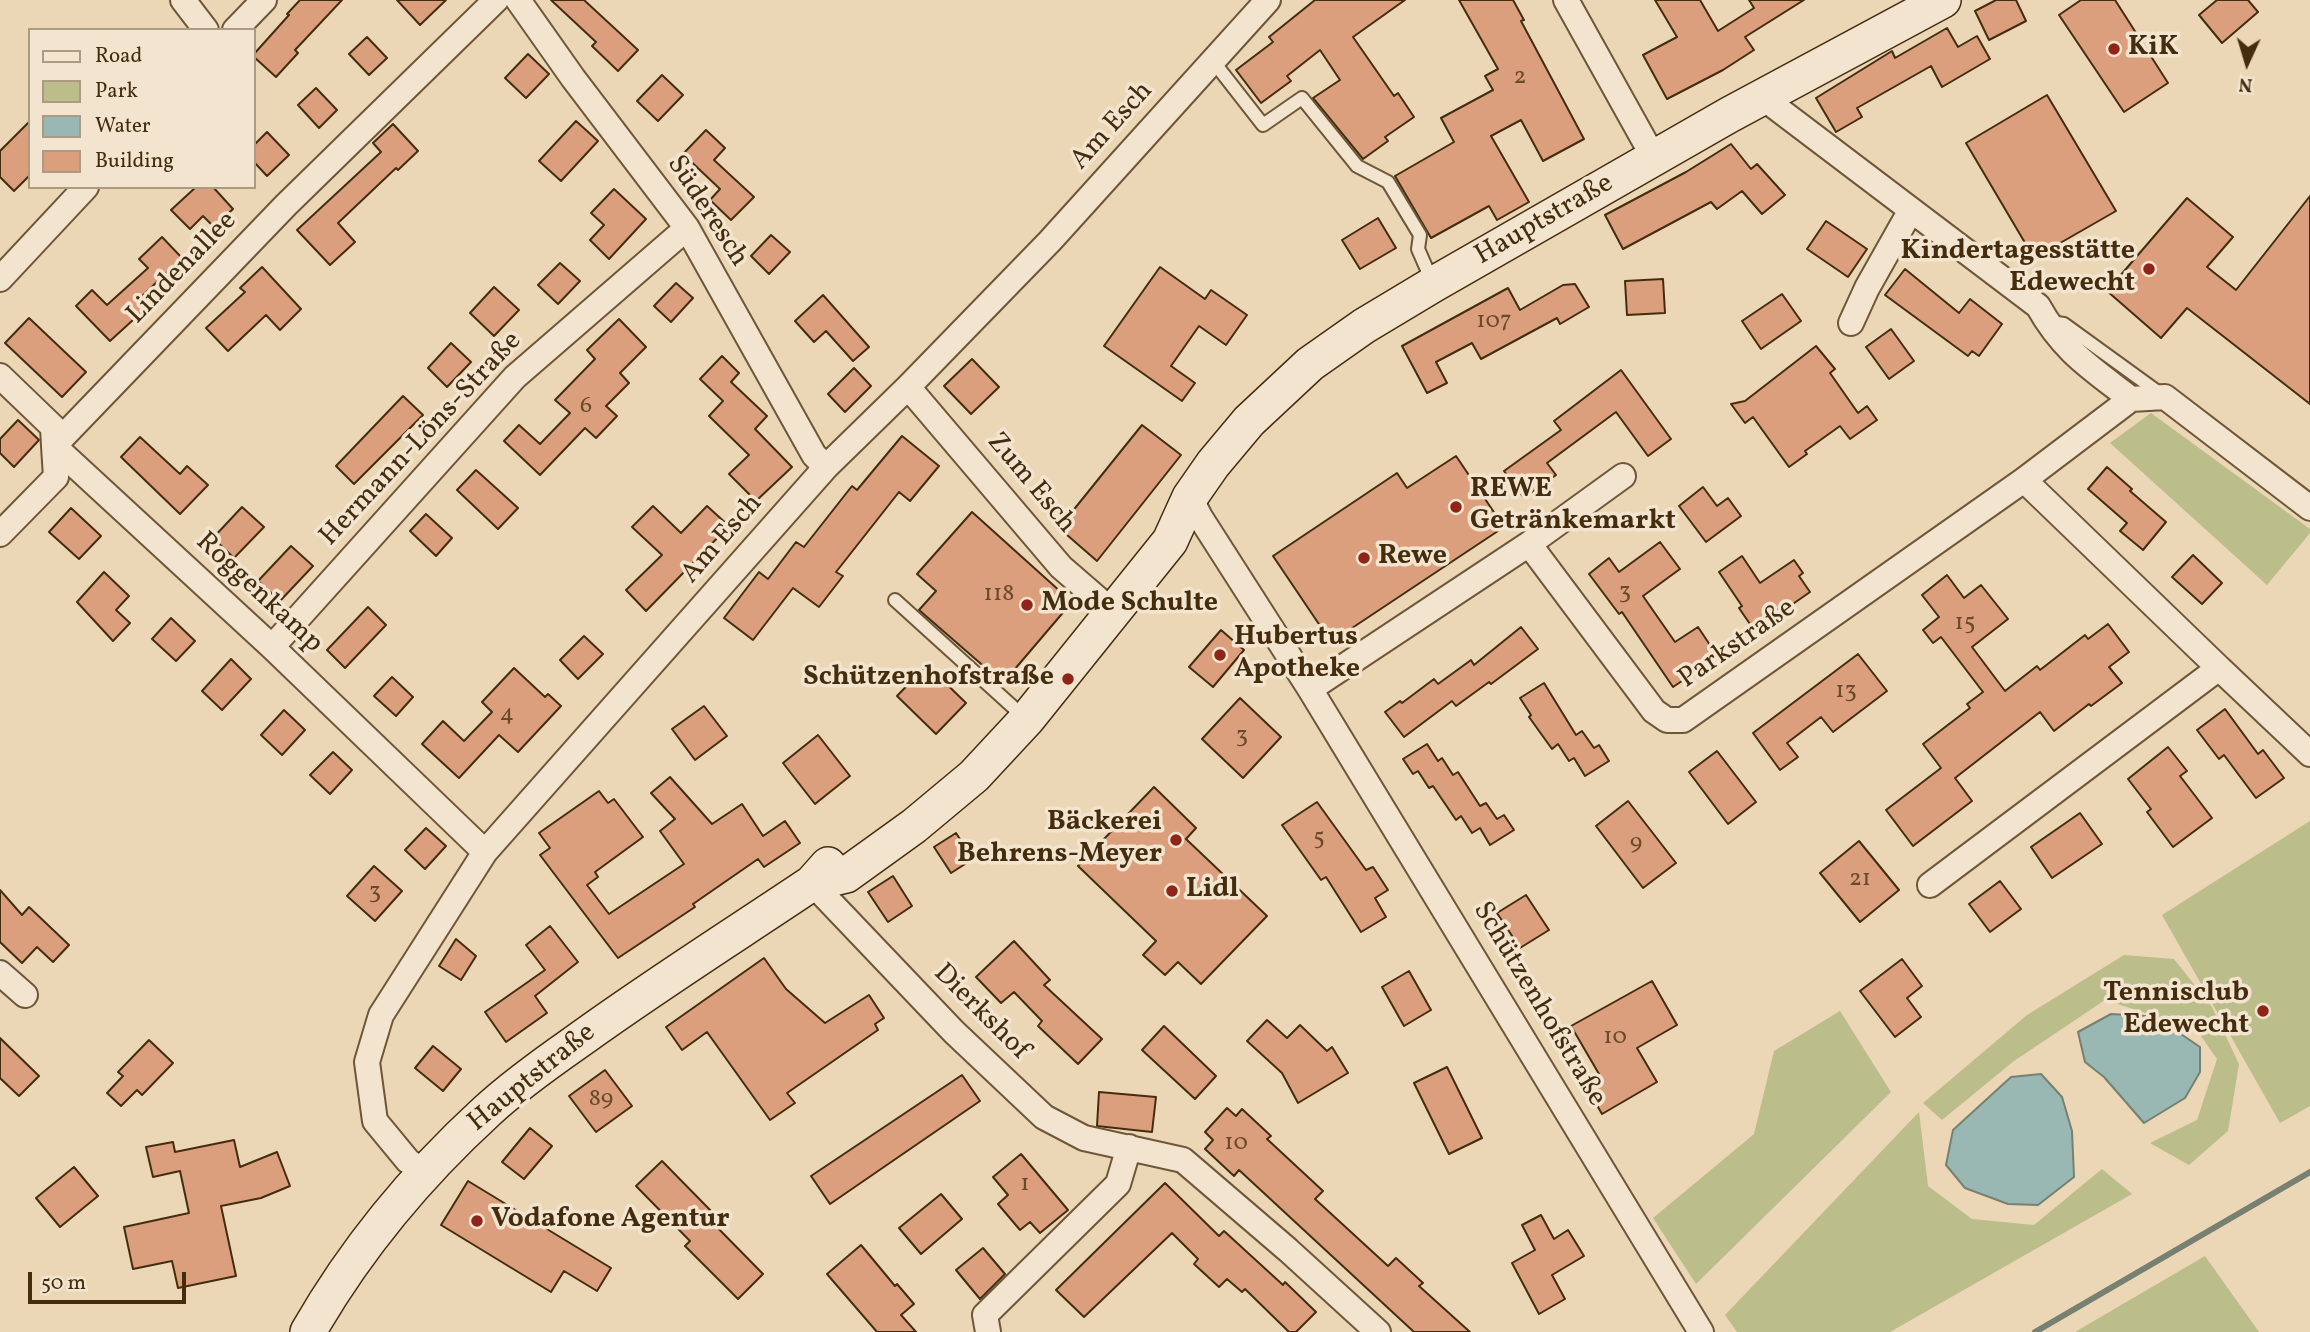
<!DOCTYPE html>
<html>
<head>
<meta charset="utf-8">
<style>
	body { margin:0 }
	#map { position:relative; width:2310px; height:1332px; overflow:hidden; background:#ebd6b5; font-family:Vollkorn,serif }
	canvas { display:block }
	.legend { position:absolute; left:28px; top:28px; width:228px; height:161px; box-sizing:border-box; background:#f2e4cf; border:2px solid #ac9b82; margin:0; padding:9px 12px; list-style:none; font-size:21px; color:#442d0f }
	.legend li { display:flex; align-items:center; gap:14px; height:35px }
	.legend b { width:35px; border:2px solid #ac9b82 }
	.north { position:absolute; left:2212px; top:28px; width:70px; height:70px; -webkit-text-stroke:5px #f2e4cf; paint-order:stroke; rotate:184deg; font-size:19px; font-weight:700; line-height:28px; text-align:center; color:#442d0f }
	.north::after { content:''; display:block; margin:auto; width:24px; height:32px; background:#442d0f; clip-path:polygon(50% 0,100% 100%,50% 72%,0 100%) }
	.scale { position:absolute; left:28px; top:1272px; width:158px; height:32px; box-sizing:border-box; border:4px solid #442d0f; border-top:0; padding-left:9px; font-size:21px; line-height:24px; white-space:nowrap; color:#442d0f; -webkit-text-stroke:5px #f2e4cf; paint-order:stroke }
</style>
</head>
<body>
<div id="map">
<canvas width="2310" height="1332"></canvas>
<ul class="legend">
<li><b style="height:9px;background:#f2e4cf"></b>Road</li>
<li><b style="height:19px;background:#bbbd8b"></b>Park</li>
<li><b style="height:19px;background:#99b8b3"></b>Water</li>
<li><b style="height:19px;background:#dc9f7d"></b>Building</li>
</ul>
<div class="north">N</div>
<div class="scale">50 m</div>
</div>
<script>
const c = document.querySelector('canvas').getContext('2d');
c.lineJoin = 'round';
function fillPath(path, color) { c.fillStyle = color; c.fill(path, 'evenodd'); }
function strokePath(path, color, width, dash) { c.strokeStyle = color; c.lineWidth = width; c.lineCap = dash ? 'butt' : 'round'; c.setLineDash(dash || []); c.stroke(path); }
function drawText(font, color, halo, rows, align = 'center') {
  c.font = font + ' Vollkorn,serif'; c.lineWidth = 7; c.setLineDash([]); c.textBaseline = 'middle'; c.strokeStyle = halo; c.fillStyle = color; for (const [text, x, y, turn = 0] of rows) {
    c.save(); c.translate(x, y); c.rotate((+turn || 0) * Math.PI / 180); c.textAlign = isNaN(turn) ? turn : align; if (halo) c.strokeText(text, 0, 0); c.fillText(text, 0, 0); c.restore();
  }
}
fillPath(new Path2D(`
	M2151,413L2310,529V533L2267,585L2110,443Z
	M2310,821V1106L2280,1123L2162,915Z
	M2124,955L2174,959L2212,1007L2239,1064L2228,1131L2189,1165L2150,1143L2197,1120L2217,1059L2196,1029L2105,1000L2014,1061L1942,1120L1923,1103L2027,1015Z
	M1840,1011L1891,1092L1696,1284L1653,1218L1754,1134L1774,1051Z
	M1919,1112L1928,1186L1972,1219L2034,1225L2102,1169L2132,1194L1890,1332H1737L1725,1315Z
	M2205,1256L2259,1332H2075Z`), '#bbbd8b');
const water = new Path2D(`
	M2111,1014L2145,1016L2178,1032L2200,1047V1072L2185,1098L2144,1123L2104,1077L2085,1062L2078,1032Z
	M2041,1074L2062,1097L2072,1131L2074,1177L2038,1205L2008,1204L1965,1188L1946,1165L1953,1130L2011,1077Z`);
fillPath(water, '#99b8b3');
strokePath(water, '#778071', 2);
strokePath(new Path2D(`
	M2035,1332L2310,1172`), '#778071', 6);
const building = new Path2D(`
	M300,0H342L295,50L298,53L276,77L254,57V54L289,15L287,14Z
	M397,0H446L420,25Z
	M551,0H584L638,50L618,71L592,46L596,42Z
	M1315,0H1405L1353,37L1394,96L1398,93L1414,117L1385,137L1388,141L1363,159L1313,98L1340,80L1320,50L1287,76L1291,81L1261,103L1236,70L1273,42L1269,37Z
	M1459,0H1513L1524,20L1521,21L1584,139L1543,161L1521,120L1491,136L1529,202L1497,220L1489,206L1431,238L1395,176L1454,142L1441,118L1493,90L1485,76L1498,69Z
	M1655,0H1700L1718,31L1754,8L1749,0H1804L1745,37L1754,50L1723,70L1667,99L1643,55L1677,37Z
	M1996,0H2016L2026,21L1989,40L1975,11Z
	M2081,0H2115L2168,83L2124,112L2059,15Z
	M2217,0H2248L2258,12L2222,43L2199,15Z
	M1947,28L1958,47L1977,36L1990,59L1942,87L1931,66L1857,108L1862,117L1836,132L1816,98L1892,51L1895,58Z
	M367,37L387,58L369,75L349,54Z
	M528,54L549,74L526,98L505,78Z
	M662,75L683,95L658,121L637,101Z
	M316,88L337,110L319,128L298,105Z
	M2047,95L2116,211L2034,258L1966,143Z
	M30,121V175L14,191L0,177V151Z
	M576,121L598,141L561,181L539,161Z
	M393,124L418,151L398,170L396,168L338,223L355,242L330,265L297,230L381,152L373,143Z
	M706,130L725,148L714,160L754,197L731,220L710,200L720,189L683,154Z
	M267,132L289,155L267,176L254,162V145Z
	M1731,144L1751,169L1757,164L1785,195L1762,214L1742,191L1717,209L1711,202L1623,249L1605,215L1686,172Z
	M196,187H213L233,209L214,227L203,216L190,229L171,210Z
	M614,189L646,219L609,259L590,240L604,225L591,213Z
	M2310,196V404L2187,308L2161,338L2107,291L2187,198L2233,237L2207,267L2236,290Z
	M1378,218L1396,248L1360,269L1342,240Z
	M1826,221L1867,249L1848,277L1807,249Z
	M771,235L790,252L769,274L751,256Z
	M162,237L182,258L137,301L145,309L110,341L76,306L92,290L107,305L148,268L139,259Z
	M560,263L580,281L558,304L538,285Z
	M262,267L301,309L280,330L266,315L228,351L206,328L245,292L240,288Z
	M1160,267L1205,299L1211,290L1247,315L1226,345L1199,326L1171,366L1195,383L1182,401L1104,346Z
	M1905,269L1959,313L1970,299L2002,324L1979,356L1972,351L1968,356L1885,295Z
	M1663,279L1665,313L1627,315L1625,281Z
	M676,283L693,298L671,322L654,306Z
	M1575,284L1589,307L1560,324L1557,318L1481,359L1472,343L1436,362L1447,383L1427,393L1402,346L1508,288L1520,310L1563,285Z
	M494,287L519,310L494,336L470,313Z
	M1782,294L1801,321L1761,349L1742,321Z
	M823,295L869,347L853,361L826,331L814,342L795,321Z
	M29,318L86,372L62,397L5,343Z
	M619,319L646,347L620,373L629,383L606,406L617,416L596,438L585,428L540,475L504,441L519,425L540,444L570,413L555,400L595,359L587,350Z
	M1891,329L1914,361L1889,379L1866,347Z
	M451,343L471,362L447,387L428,368Z
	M1816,346L1835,369L1830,373L1858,413L1867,406L1877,420L1850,439L1840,426L1805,451L1807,454L1789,467L1753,417L1745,423L1731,404L1745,401Z
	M722,356L739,373L731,382L767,416L755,429L792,467L756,501L729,474L749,455L709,416L723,401L700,379Z
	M972,359L999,387L971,414L944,386Z
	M854,368L871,386L845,412L828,394Z
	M1621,370L1671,439L1648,456L1616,412L1547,463L1556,475L1524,498L1504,471L1561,430L1554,421Z
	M403,396L423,415L354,484L336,466Z
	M18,420L39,440L14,467L0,453V439Z
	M1142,425L1181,455L1097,561L1059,528Z
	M902,436L939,466L910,501L899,492L836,572L843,576L819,607L793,588L753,640L724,618L759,572L768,579L796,542L804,547L852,486L857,490Z
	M140,437L180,474L187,466L208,485L180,514L121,457Z
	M1456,456L1504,527L1331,642L1273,556L1397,473L1407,488Z
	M2107,467L2132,489L2130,491L2166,522L2143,550L2120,531L2127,523L2088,489Z
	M476,470L518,508L498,529L457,490Z
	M1703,487L1717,506L1728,498L1741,516L1706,542L1679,506Z
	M653,506L681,533L707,506L729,526L646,611L626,590L662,555L632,527Z
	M242,507L264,527L234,558L213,538Z
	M71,508L101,536L79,559L49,532Z
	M972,512L1072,602L1003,683L919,610L936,591L917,574Z
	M426,514L452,538L436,556L410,531Z
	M1660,542L1680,569L1643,596L1675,642L1698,627L1718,657L1673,687L1622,612L1619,614L1589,574L1609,558L1619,572Z
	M291,546L313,566L280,601L258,581Z
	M2193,555L2222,583L2202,604L2172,577Z
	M1742,556L1760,583L1794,560L1803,573L1799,576L1810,592L1790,606L1788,602L1752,627L1739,608L1742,606L1719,572Z
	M104,572L129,596L116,610L130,623L113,641L77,602Z
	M1947,575L1964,598L1981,585L2008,619L1972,647L2005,691L2037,666L2040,670L2085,635L2088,639L2108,624L2129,652L2109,667L2122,683L2091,706L2089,704L2054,731L2040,712L1955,778L1972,801L1913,846L1886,810L1941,768L1923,744L1970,708L1967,704L1983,692L1941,637L1933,643L1923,630L1939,617L1922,595Z
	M368,607L386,625L345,668L327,650Z
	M171,618L195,641L176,661L152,639Z
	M1521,627L1538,649L1491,684L1489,682L1456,706L1452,701L1404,737L1385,712L1400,701L1402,703L1434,679L1438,684L1471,660L1474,665Z
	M1221,630L1244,650L1213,687L1189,667Z
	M584,636L603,654L578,679L560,660Z
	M1858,654L1887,691L1833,732L1821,717L1787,743L1798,757L1780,770L1753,733Z
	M231,659L251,679L222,710L202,691Z
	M927,665L966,703L936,734L897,696Z
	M514,668L545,697L548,694L561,706L518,752L499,735L459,778L422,744L443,721L464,741L492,712L482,702Z
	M392,677L413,697L396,716L374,696Z
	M1544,683L1576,735L1582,731L1594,748L1599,745L1609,761L1585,776L1574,758L1569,761L1558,744L1552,749L1529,717L1531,715L1520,698Z
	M1240,698L1281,737L1243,778L1202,739Z
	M704,706L727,736L695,760L672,729Z
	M2225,709L2258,754L2263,750L2284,778L2256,798L2224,755L2219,759L2197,730Z
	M284,710L305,730L282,755L261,735Z
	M818,735L850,776L815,804L783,763Z
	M1427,744L1438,761L1442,758L1453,775L1458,772L1480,806L1486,803L1497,819L1504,815L1514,830L1490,845L1480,828L1472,833L1461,816L1456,820L1433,786L1429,788L1418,771L1413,774L1403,759Z
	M2168,747L2187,771L2180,776L2212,818L2173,847L2147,812L2151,809L2128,779Z
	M1717,751L1756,802L1728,824L1689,772Z
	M333,752L352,770L330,794L310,775Z
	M670,777L712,824L742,804L763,836L785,821L800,843L764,867L758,859L693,904L695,907L618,958L540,855L550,848L539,833L599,791L608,803L614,799L643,837L595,872L598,877L587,885L609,914L684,864L660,831L675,819L651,793Z
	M1154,787L1196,828L1186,839L1267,916L1201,984L1178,962L1165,975L1143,955L1156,941L1078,866Z
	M1628,801L1676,863L1643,888L1596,826Z
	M1317,802L1366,870L1373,867L1388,890L1375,898L1386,917L1361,932L1326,877L1321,880L1282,825Z
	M2080,813L2102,844L2052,878L2031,847Z
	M426,828L446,846L425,869L405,850Z
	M956,833L973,859L951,873L934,847Z
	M1859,841L1899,890L1860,922L1820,873Z
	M374,866L402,891L375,921L347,896Z
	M893,876L912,906L888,922L868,892Z
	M2000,881L2021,909L1990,932L1969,904Z
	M0,890L22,915L29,907L69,945L53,962L37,947L22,963L0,942Z
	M1526,895L1549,930L1520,948L1497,913Z
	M550,926L578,962L535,996L547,1013L506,1042L485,1012L545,970L526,945Z
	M456,939L476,956L461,980L439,966Z
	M1014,941L1050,980L1044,985L1102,1039L1078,1064L1038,1026L1042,1021L1014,992L1001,1003L976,977Z
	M764,958L786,989L825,1023L869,995L884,1018L875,1024L878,1030L787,1093L795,1103L770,1120L707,1032L682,1050L666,1027Z
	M1902,959L1922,986L1907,998L1921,1017L1895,1037L1860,991Z
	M1409,971L1431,1010L1404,1026L1382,987Z
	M1652,981L1677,1025L1637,1048L1657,1082L1602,1114L1584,1083L1599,1074L1571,1026Z
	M1267,1020L1287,1038L1300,1025L1327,1051L1332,1047L1348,1073L1298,1103L1282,1073L1247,1041Z
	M1164,1026L1216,1076L1195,1099L1142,1050Z
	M0,1038L39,1076L19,1096L0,1078Z
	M149,1040L173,1063L142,1095L137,1090L121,1106L107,1093L123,1076L118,1072Z
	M433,1046L461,1069L443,1091L415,1068Z
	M1447,1067L1482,1138L1449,1154L1414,1083Z
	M605,1070L632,1106L596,1132L569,1096Z
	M962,1075L980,1101L830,1204L811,1176Z
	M1099,1092L1156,1097L1152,1132L1097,1126Z
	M1227,1108L1236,1116L1242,1109L1271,1136L1267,1139L1323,1191L1315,1199L1388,1266L1396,1258L1423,1283L1419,1286L1470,1332H1414L1239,1170L1234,1176L1205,1149L1213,1140L1205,1132Z
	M530,1128L552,1146L524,1179L502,1162Z
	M234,1140L240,1167L277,1152L290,1186L261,1198L221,1206L236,1276L178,1288L172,1261L133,1269L124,1227L189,1213L180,1171L153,1177L146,1147L173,1142L175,1152Z
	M1021,1154L1068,1210L1040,1233L1030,1222L1020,1230L998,1204L1008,1195L993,1177Z
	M662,1161L714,1214L709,1219L763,1274L738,1299L685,1246L690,1241L636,1186Z
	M74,1167L98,1196L60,1227L36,1198Z
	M468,1181L611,1268L597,1291L564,1271L551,1292L441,1225Z
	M1165,1183L1219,1236L1224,1231L1283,1285L1285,1282L1316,1312L1296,1332H1289L1245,1289L1242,1292L1227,1279L1219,1287L1194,1264L1198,1259L1172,1233L1084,1317L1056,1290Z
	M941,1194L962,1219L921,1254L899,1228Z
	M1541,1215L1554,1239L1568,1230L1584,1256L1552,1275L1565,1299L1539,1314L1512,1263L1535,1250L1522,1225Z
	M861,1245L895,1286L897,1284L914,1304L901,1315L916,1332H877L827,1274Z
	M983,1248L1005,1274L980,1299L956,1270Z`);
fillPath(building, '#dc9f7d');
strokePath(building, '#442d0f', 2);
const lane = new Path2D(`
	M1213,61L1263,125L1302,98L1357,166L1388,182L1420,235L1418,249L1432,281
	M2050,322L2064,324L2162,395
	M895,600L1024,717`);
const street = new Path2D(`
	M183,0L206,30
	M518,0L573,78L687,228L814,455L826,467
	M1566,0L1654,158
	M235,30L264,0
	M1768,95L1774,106L2038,306C2063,351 2091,368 2131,399L2165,397L2310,508
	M0,279L86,187
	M1851,323L1867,288L1911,210
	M0,376L53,427L54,446L272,647L485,852
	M908,387L1061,567L1113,612
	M1190,497L1200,517L1310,689L1701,1332
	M0,534L56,477L54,446L286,205L496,0
	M1529,544L1623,476
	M272,647L515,377L687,228
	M2219,668L2310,754
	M1310,689L1529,544L1654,711L1667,720H1683L2024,480L2131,399
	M812,883L954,1032L1044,1117L1084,1138L1183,1160L1288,1250L1378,1332
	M1930,885L2219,668L2024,480
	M0,973L25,995
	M425,1172L408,1161L375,1121L367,1062L381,1015L485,852L826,467L908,387L1050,241L1268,0
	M988,1332L985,1315L1118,1184L1129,1147`);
const secondary = new Path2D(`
	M812,883L846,875L914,826L974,776L1027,719L1170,541L1190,497L1213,464L1249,421L1310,364L1364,326L1434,284L1729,115L1943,0
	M308,1332C356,1248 416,1176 487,1111C514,1086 545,1064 575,1043C652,987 733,936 812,883L828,865`);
strokePath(lane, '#6e5738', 16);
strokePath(street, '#6e5738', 28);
strokePath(secondary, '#442d0f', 38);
strokePath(lane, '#f2e4cf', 12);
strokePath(street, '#f2e4cf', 24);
strokePath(secondary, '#f2e4cf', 35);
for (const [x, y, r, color] of [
	[2114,49,7,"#8f2418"],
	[2149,269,7,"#8f2418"],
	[1456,507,7,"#8f2418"],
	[1364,558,7,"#8f2418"],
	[1027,605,7,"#8f2418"],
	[1220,655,7,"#8f2418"],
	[1068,679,7,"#8f2418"],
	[1176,840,7,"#8f2418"],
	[1172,891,7,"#8f2418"],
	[2263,1011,7,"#8f2418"],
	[477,1221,7,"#8f2418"]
]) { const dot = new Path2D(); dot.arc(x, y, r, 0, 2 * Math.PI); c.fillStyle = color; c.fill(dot); strokePath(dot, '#f2e4cf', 2.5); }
drawText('24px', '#6a4a2a', null, [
	["2",1520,79],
	["107",1494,323],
	["6",586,408],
	["3",1625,594],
	["118",999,596],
	["15",1965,625],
	["13",1846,693],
	["4",507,716],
	["3",1242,738],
	["5",1319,840],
	["9",1636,845],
	["21",1860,881],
	["3",375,894],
	["10",1615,1039],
	["89",601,1101],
	["10",1236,1145],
	["1",1025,1186]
]);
drawText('bold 28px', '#442d0f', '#f2e4cf', [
	["KiK",2128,49],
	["Kindertagesstätte",2135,253,"right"],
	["Edewecht",2135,285,"right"],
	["REWE",1470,491],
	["Getränkemarkt",1470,523],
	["Rewe",1378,558],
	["Mode Schulte",1041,605],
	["Hubertus",1234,639],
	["Apotheke",1234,671],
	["Schützenhofstraße",1054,679,"right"],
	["Bäckerei",1162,824,"right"],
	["Behrens-Meyer",1162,856,"right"],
	["Lidl",1186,891],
	["Tennisclub",2249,995,"right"],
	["Edewecht",2249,1027,"right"],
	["Vodafone Agentur",491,1221]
], 'left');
drawText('28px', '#442d0f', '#f2e4cf', [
	["Am Esch",1113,127,-48],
	["Süderesch",706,212,57],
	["Hauptstraße",1545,221,-30],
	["Lindenallee",183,269,-46],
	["Hermann-Löns-Straße",422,440,-47],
	["Zum Esch",1030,484,50],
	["Am Esch",723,540,-49],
	["Roggenkamp",258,594,43],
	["Parkstraße",1738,645,-35],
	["Schützenhofstraße",1538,1005,59],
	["Dierkshof",980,1013,45],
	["Hauptstraße",533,1079,-39]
]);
</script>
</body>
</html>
